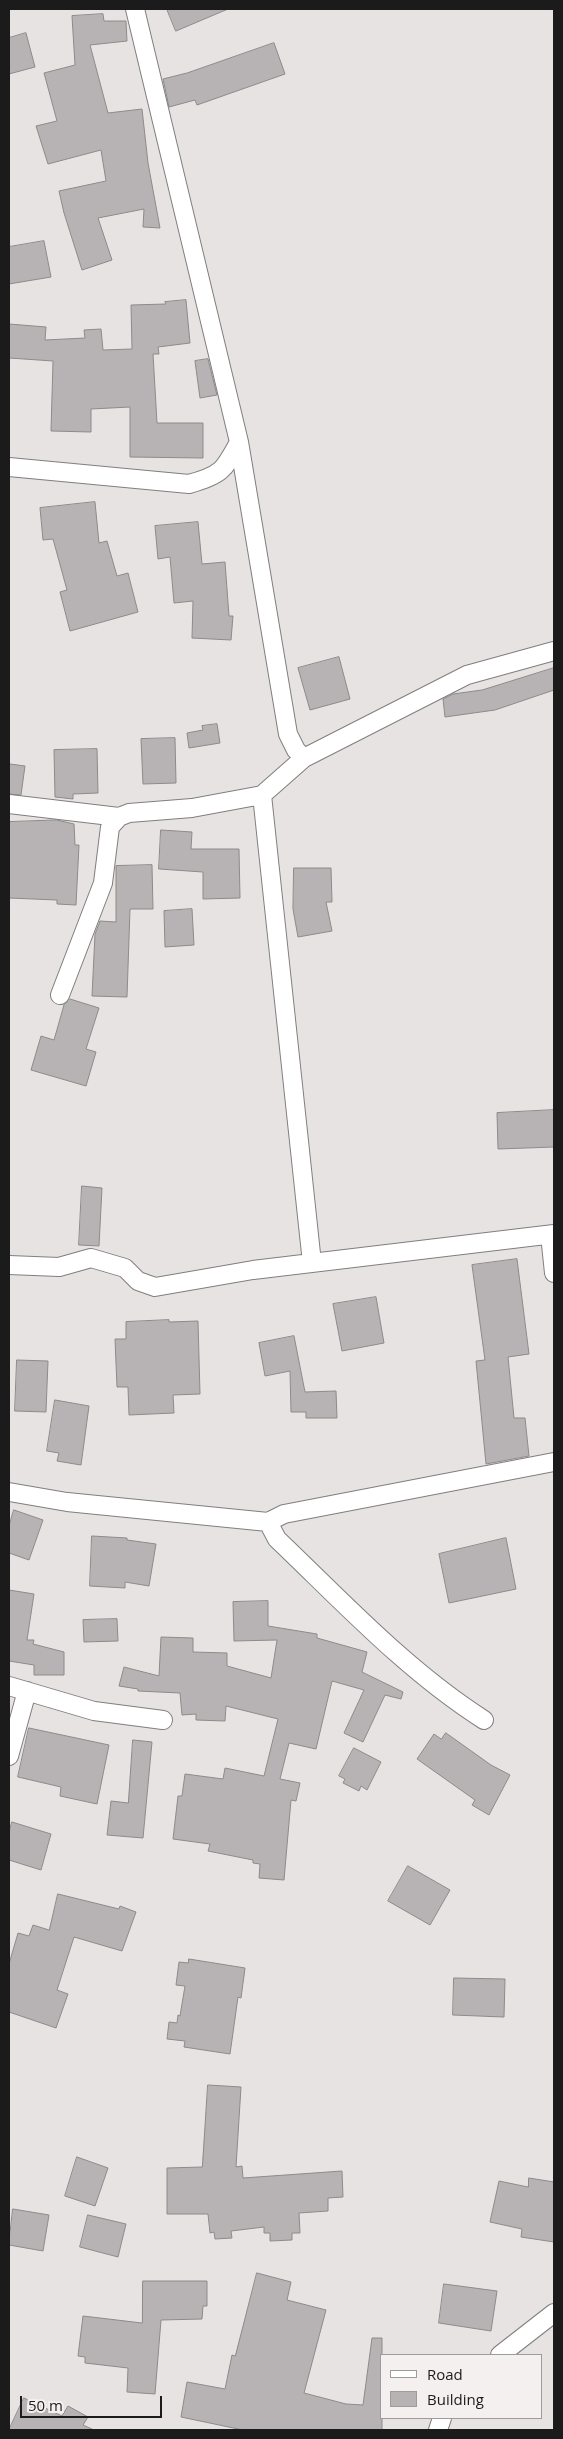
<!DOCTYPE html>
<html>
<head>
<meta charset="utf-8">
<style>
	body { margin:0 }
	#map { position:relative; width:563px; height:2439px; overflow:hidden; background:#e7e3e3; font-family:"Open Sans",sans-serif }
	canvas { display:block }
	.frame { position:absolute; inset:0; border:10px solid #1c1b1b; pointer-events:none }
	.legend { position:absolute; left:380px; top:2354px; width:162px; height:65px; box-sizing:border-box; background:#f5f0f0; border:1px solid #9e9b9b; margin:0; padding:6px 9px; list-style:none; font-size:15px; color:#1c1b1b }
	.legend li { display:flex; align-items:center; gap:10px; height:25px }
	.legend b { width:25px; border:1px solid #9e9b9b }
	.scale { position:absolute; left:20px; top:2396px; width:142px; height:22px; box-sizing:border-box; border:2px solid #1c1b1b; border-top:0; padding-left:6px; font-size:15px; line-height:18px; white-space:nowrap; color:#1c1b1b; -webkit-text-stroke:4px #f5f0f0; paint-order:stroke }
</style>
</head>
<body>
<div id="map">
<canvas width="563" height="2439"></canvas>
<div class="frame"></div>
<ul class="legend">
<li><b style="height:6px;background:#fff"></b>Road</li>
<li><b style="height:14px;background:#b7b2b3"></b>Building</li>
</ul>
<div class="scale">50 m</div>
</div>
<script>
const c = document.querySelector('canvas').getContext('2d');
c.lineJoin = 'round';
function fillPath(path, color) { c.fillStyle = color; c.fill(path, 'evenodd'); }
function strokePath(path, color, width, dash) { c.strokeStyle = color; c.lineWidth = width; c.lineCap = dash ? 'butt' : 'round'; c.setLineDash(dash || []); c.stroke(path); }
const building = new Path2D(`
	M167,9H228L176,31Z
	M103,14L104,21H126L127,41L90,45L108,113L142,109L148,163L160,228L143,227L144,209L98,218L112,260L82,270L64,213L59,191L106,181L101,150L48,164L36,126L57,121L44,73L75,65L72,16Z
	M26,33L35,67L9,74V38Z
	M274,43L285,74L197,105L195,100L169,107L163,79L187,73Z
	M44,241L51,277L9,284V247Z
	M186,300L190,343L158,347L159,354H153L157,423H203V458L130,457V407L91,409V432L51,431L53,361L9,358V324L46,327L45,340L85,338L84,330L101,329L103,350L132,349L131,305L166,304L165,302Z
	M208,359L217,395L200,398L195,361Z
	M95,502L99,543L107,541L117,576L128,573L138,612L70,631L60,592L67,590L53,539L43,540L40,508Z
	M198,522L202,564L225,562L229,616H233L231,640L192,638L193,601L174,603L170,557L158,559L155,526Z
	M339,657L350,699L310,710L298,668Z
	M554,668V690L495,710L445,717L443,699L453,694L482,690Z
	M217,724L220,743L189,748L187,733L203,730L202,726Z
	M175,738L176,783L143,784L141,739Z
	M97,749L98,793L73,794V799L55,797L54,750Z
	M10,764L25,766L21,795L9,794Z
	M57,820L74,824L75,845H79L76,905L57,904V900L9,898V822Z
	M161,830L192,832L191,849H239L240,898L203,899V872L159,869Z
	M152,865L153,909H130L127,997L92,996L95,934L100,921L116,922V866Z
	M294,868H331L332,902H326L332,931L298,937L293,909Z
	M192,909L194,945L165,947L164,911Z
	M70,999L99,1008L86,1049L96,1052L86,1086L31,1070L41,1036L54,1040L64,1005Z
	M554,1110V1147L498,1149L497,1113Z
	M82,1186L102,1188L99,1246L79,1245Z
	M517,1259L529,1354L508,1357L514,1418H525L529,1456L486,1464L476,1361L485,1360L472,1265Z
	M376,1297L384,1343L342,1351L333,1304Z
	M169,1320V1322L198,1321L200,1394L173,1395L174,1413L129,1415L128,1387H117L115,1339H126V1322Z
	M294,1336L305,1392L336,1391L337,1418H306V1412H291L290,1371L265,1376L259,1343Z
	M17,1360L48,1361L46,1412L15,1411Z
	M55,1400L89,1406L81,1465L57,1461L59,1453L47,1451Z
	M14,1510L43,1520L29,1560L9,1553V1526Z
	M92,1536L127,1538V1540L156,1544L149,1586L125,1582V1588L90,1586Z
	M506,1538L516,1589L449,1603L439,1554Z
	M9,1590L34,1594L27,1640H34L33,1644L64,1652V1675H34V1665L9,1661Z
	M268,1601V1626L317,1634V1638L367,1652L362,1672L403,1692L401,1699L385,1695L363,1742L344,1733L364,1690L332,1681L316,1749L289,1743L280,1779L300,1783L296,1801L291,1800L284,1880L259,1878L260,1864L253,1863V1860L208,1851L210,1844L173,1839L178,1796H182L185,1774L223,1779L225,1768L264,1776L278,1719L226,1706L225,1721L196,1720V1714L182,1715L180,1693L138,1691V1689L119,1686L124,1667L159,1676L161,1637L193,1638V1652L227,1653V1666L271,1678L277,1640L234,1641L233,1602Z
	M117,1619L118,1641L84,1642L83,1620Z
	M29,1728L109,1745L97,1804L60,1796L61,1787L18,1777Z
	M446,1733L491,1765L510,1775L489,1815L472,1805L475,1800L417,1759L434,1734L441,1739Z
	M133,1740L152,1742L143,1838L107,1835L111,1801L128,1803Z
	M354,1748L381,1762L367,1790L361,1786L359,1791L343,1783L345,1779L339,1776Z
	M12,1822L51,1834L41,1870L9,1860V1833Z
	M408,1866L450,1890L430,1925L388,1901Z
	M58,1894L119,1909L120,1906L136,1912L122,1951L74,1937L57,1990L68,1994L56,2028L9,2012V1964L18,1933L29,1936L33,1925L49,1930Z
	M189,1959L245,1968L241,1998L238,1997L230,2054L184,2047L185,2041L167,2039L169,2022L177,2023L178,2015L180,2016L185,1986L176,1985L179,1962L188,1963Z
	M454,1978L505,1979L504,2017L453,2015Z
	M208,2085L241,2087L236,2167L242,2166L243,2178L342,2171L343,2197L328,2198V2211L299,2213L300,2233H292V2240L270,2241V2233H264V2227L231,2231L232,2238L215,2239L214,2232L210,2233L208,2214H167V2168L202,2167Z
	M77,2157L108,2168L95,2206L65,2196Z
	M529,2178L554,2182V2242L521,2237L522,2229L490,2222L499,2181L528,2187Z
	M13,2209L49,2215L43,2251L9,2245Z
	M88,2215L126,2224L118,2257L80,2247Z
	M257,2273L291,2282L287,2300L326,2310L304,2393L346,2404L363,2405L372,2338H382V2430H243L181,2417L187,2382L225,2389L232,2355L235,2356Z
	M143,2281H207V2306H203L202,2319L161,2320L155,2394L127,2392L128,2368L85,2363V2357L78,2356L83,2316L142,2323Z
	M444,2284L497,2291L491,2331L439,2323Z
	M24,2398L62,2416L68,2406L88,2417L83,2425L94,2430H9Z`);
fillPath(building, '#b7b2b3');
strokePath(building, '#8e8a8a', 1);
const street = new Path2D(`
	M135,9L239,442L288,734L296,750L304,758
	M9,467L189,484C222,475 224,470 239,442
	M262,795L312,1263
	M9,804L119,817L129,813L192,808L262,795L304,758L467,675L554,651
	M60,995L103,883L110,827L119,817
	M550,1235L554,1273
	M9,1265L59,1267L91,1258L125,1268L138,1281L155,1287L253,1270L554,1234
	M9,1492L67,1502L268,1522L284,1514L554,1462
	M268,1522L277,1539C343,1602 407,1671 484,1720
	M9,1686L94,1711L163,1720
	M9,1756L27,1691
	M500,2355L554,2313
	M438,2430L442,2418`);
strokePath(street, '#827e7e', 20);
strokePath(street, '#fff', 18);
</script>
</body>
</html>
